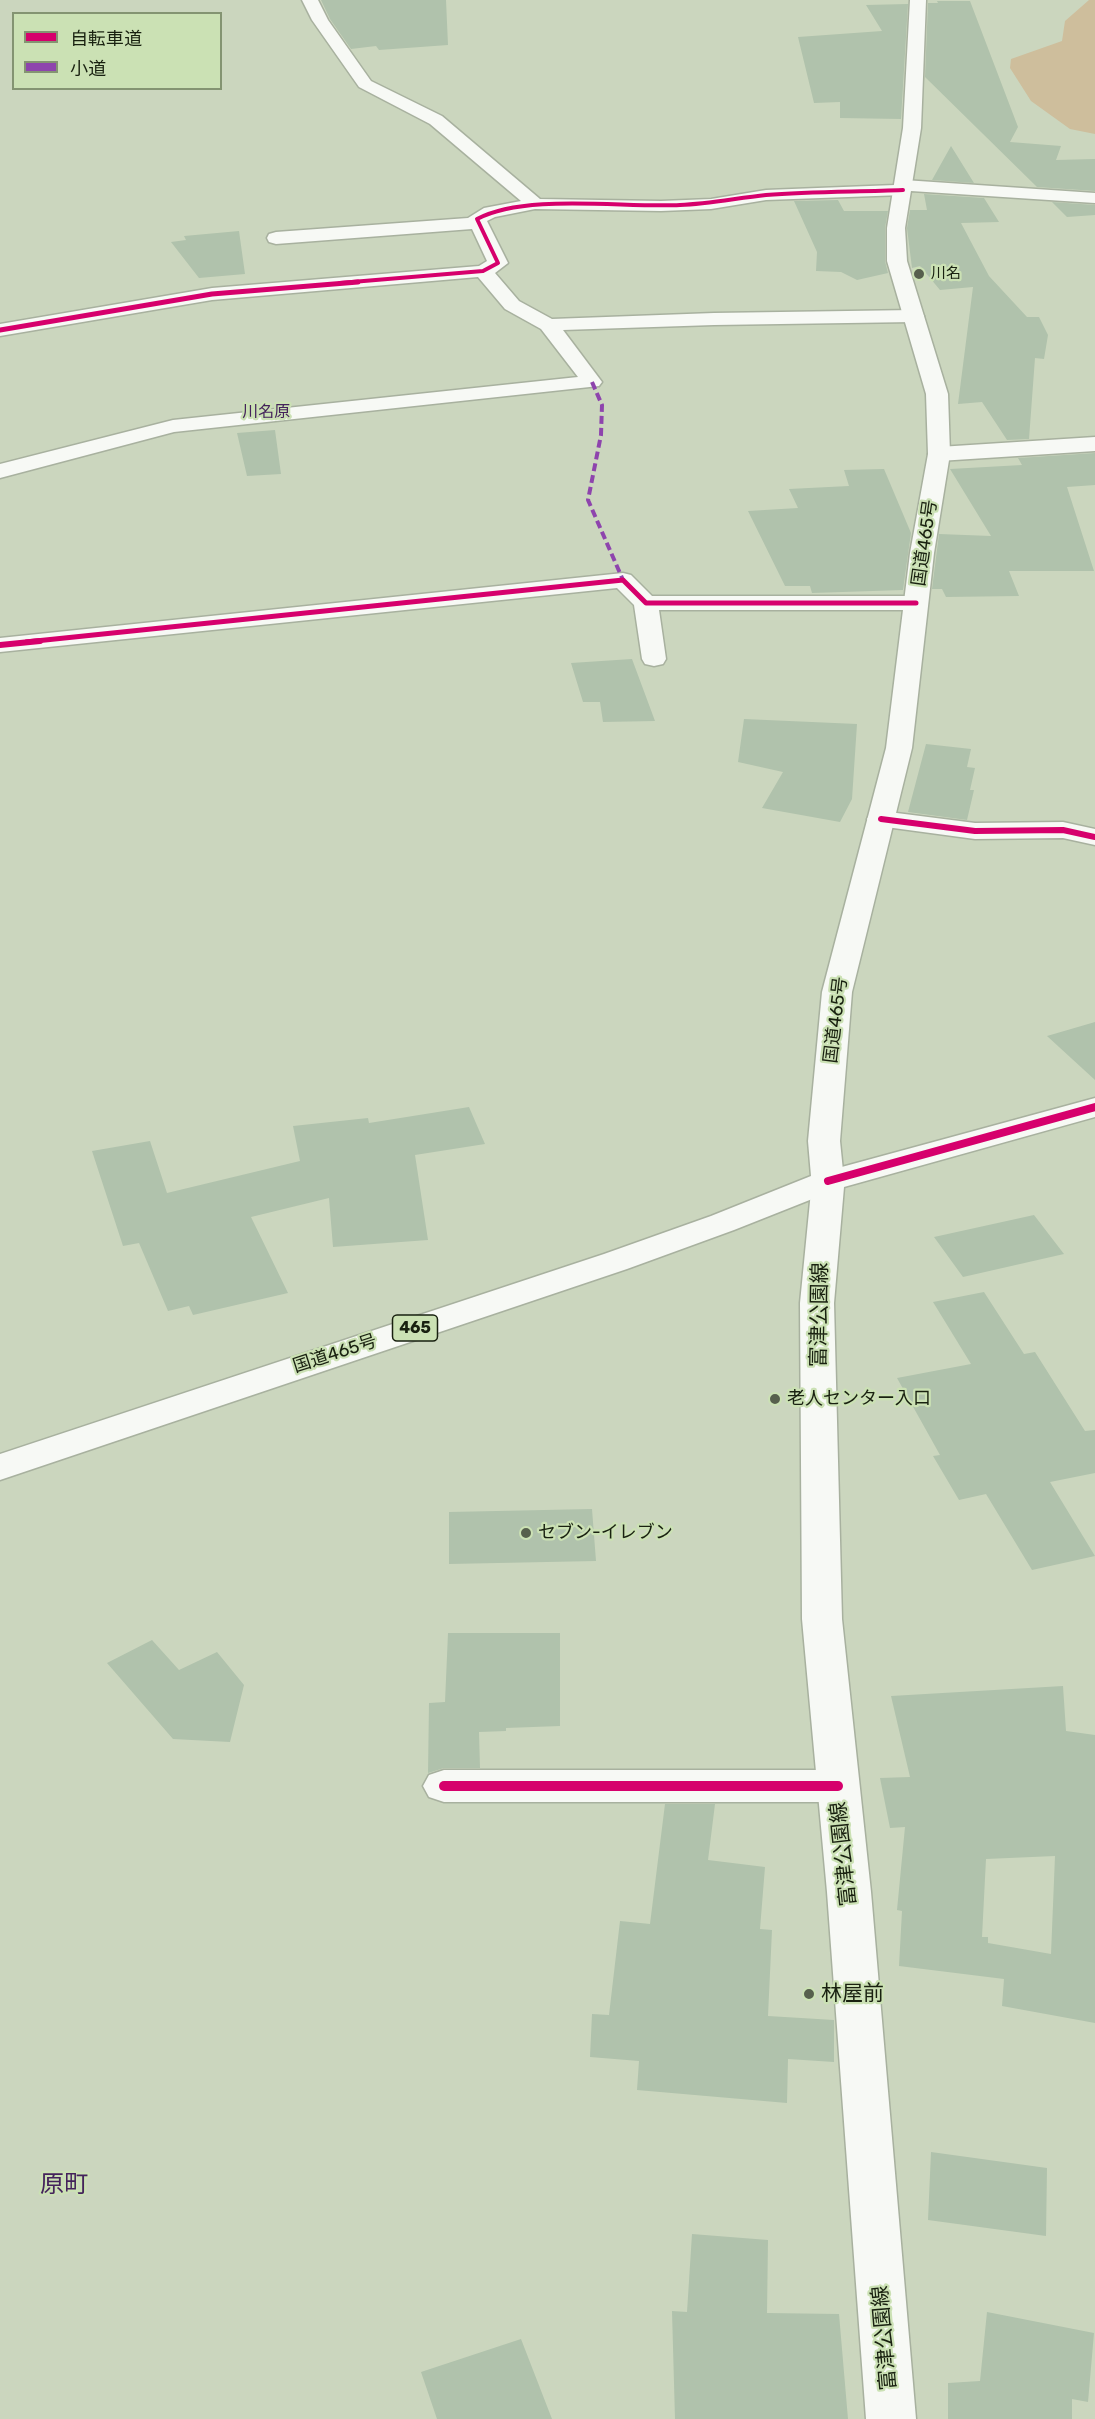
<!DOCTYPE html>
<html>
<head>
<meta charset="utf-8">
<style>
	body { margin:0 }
	#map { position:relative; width:1095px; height:2419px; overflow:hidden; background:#cbd6be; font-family:Rubik,"Noto Sans JP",sans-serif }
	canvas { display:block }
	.legend { position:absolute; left:12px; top:12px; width:210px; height:78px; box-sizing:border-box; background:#cbe1b4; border:2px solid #849472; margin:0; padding:8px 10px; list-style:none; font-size:18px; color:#192110 }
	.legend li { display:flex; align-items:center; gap:12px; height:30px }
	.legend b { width:30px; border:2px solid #849472 }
</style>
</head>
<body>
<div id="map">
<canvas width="1095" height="2419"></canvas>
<ul class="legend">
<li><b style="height:8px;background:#d6006c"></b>自転車道</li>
<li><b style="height:8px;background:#8e44ad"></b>小道</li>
</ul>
</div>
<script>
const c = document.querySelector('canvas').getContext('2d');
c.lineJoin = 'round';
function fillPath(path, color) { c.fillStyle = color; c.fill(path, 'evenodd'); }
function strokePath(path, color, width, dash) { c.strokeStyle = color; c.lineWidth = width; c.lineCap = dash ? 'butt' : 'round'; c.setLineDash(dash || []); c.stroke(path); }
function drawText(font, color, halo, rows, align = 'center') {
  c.font = font + ' Rubik,"Noto Sans JP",sans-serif'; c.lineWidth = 4.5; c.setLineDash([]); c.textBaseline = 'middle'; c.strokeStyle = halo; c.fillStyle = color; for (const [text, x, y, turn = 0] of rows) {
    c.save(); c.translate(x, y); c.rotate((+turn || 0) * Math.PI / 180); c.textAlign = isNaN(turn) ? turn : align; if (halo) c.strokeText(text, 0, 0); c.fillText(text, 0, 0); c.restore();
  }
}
fillPath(new Path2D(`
	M1089,0H1095V134L1070,129L1031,101L1010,68L1011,59L1062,41L1065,21Z`), '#cebe9c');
fillPath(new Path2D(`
	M321,0H446L448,45L379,50L376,46L351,49L330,19Z
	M937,1H970L1018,127L1010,142L1061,146L1056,160L1095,159V191L1037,187L925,77L928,3H938Z
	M908,4L901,119L840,118V102L814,103L798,37L882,31L866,5Z
	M951,146L974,183L932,180Z
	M924,194L984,198L999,222L961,223L989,276L1027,317H1039L1048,335L1044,359L1035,358L1029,439L1007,440L982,402L958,404L973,287L940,290L920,266L912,268L907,228L910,210H927Z
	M838,200L844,211H888L885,228V261L888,273L857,280L841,272L816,271L817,252L794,201Z
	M1052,202L1095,205V215L1067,217Z
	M239,231L245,274L199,278L171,242L186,240L184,236Z
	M275,430L281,474L247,476L237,433Z
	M1095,453V485L1067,487L1094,571H1009L1019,596L946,597L942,589H932L939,534L991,536L950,469L1022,465L1018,458Z
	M884,469L911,533L903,590L812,593L810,586H785L748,511L798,508L789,489L849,486L844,470Z
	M632,659L655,721L603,722L600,702H583L571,663Z
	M744,719L857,724L852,799L840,822L762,808L783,772L738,762Z
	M926,744L971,749L967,767L975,768L970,790H974L967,820L908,812Z
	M1095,1022V1080L1047,1036Z
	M469,1107L485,1144L415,1155L428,1240L333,1247L329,1198L251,1217L288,1293L193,1315L189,1306L168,1311L139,1243L123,1246L92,1151L150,1141L167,1193L300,1161L293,1126L368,1118L369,1123Z
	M1034,1215L1064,1254L963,1277L934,1237Z
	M984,1292L1024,1354L1035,1352L1085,1431L1095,1430V1473L1050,1482L1095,1556L1032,1570L986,1494L959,1500L933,1456L940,1455L897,1378L971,1364L933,1302Z
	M592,1509L596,1561L449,1564V1512Z
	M448,1633H560V1726L506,1728V1731L479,1732L480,1768H444L428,1773L429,1703L445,1702Z
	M152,1640L179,1670L217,1652L244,1685L230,1742L173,1739L107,1663Z
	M1063,1686L1066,1731L1095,1735V2023L1002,2006L1004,1979L899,1966L902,1911L897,1910L905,1827L890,1828L880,1778L910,1777L891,1696ZM1055,1856L1051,1954L988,1943V1937H982L986,1859Z
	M665,1804H715L708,1860L765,1867L760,1929L772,1930L768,2016L834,2020V2062L788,2059L787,2103L637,2090L639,2061L590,2057L592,2014L609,2015L620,1921L650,1924Z
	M931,2152L1047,2168L1046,2236L928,2220Z
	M692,2234L768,2240L767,2313L839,2314L848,2419H675L672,2311L687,2312Z
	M987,2312L1094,2333L1088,2402L1072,2399V2419H948V2383L980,2381Z
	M521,2339L552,2419H437L421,2372Z`), '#b0c2ac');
const street = new Path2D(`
	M302,0H318L328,20L371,81L442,116L540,199L661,201L711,199L766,190L895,185L898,181L904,180L1095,193V203L911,191L903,195L766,200L711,209L661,211L535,209L495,217L487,221L508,263L495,273L519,301L552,319L714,313L914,310L921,312L924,316L921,320L914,322L714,325L563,330L602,382L599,386L174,432L0,478V464L173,420L578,377L541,329L505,309L478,277L212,300L0,336V324L212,288L479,266L487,261L472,229L276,244L269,242L267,238L269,234L276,232L468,218L484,208L521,201L430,124L359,87L312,20Z
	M1095,437V451L939,461L931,459L928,454L931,449L939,447Z
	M623,573L631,575L652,596H916L925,598L928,603L925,608L916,610H659L666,659L663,664L654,666L645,664L642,659L634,605L617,588L0,652V638Z
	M881,811L975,823L1063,822L1095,829V845L1063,838L975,839L871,825L867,819L871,813Z
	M444,1770H838L853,1775L859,1786L853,1797L838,1802H444L429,1797L423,1786L429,1775Z`);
const secondary = new Path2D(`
	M1095,1098V1117L844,1187L834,1303L842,1619L871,1892L916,2419H866L827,1892L802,1619L800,1303L812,1181L816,1174Z`);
const highway = new Path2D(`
	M910,0H926L921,128L905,228L907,261L948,394L950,454L934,553L912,748L852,992L840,1141L844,1181L840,1188L734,1230L627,1269L0,1480V1454L604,1254L711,1216L811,1176L808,1141L822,992L886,748L910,553L928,454L926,394L887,261V228L903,128Z`);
strokePath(street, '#a8b19f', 3);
strokePath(secondary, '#a8b19f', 3);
strokePath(highway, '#a8b19f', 3);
fillPath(street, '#f7f9f5');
fillPath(secondary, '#f7f9f5');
fillPath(highway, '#f7f9f5');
strokePath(new Path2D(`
	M592,382L602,405L601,435L588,500L623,580`), '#8e44ad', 4, [8, 4]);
strokePath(new Path2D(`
	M340,283L483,271L498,263L477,219C526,193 623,208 680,205C709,204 737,198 766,195C811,191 858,192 903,190`), '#d6006c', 4);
strokePath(new Path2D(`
	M0,330L212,294L358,282
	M26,642L623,580L646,603H916`), '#d6006c', 5);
strokePath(new Path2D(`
	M0,645L40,641
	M881,819L975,831L1063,830L1095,837`), '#d6006c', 6);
strokePath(new Path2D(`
	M828,1181L1095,1107`), '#d6006c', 8);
strokePath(new Path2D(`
	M444,1786H838`), '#d6006c', 10);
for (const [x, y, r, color] of [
	[919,274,6,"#57604d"],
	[775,1399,6,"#57604d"],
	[526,1533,6,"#57604d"],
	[809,1994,6,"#57604d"]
]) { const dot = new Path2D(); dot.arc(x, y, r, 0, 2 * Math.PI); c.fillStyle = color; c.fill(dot); strokePath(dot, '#cbe1b4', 2); }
drawText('15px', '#192110', '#cbe1b4', [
	["川名",931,274]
], 'left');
drawText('16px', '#44235b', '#cbe1b4', [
	["川名原",266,412]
]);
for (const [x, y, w] of [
	[415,1328,45]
]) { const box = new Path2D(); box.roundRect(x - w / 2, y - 13, w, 26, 4.5); c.fillStyle = '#cbe1b4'; c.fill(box); strokePath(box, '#192110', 1.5); }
drawText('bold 16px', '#192110', null, [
	["465",415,1328]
]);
drawText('18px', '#192110', '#cbe1b4', [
	["国道465号",925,543,-82],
	["国道465号",836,1020,-83],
	["国道465号",335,1354,-18]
]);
drawText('18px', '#192110', '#cbe1b4', [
	["老人センター入口",787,1399],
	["セブン-イレブン",538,1533]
], 'left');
drawText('21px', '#192110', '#cbe1b4', [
	["富津公園線",820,1315,-89],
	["富津公園線",844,1854,-96],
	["富津公園線",885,2338,-95]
]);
drawText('21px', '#192110', '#cbe1b4', [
	["林屋前",821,1994]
], 'left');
drawText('24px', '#44235b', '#cbe1b4', [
	["原町",64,2185]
]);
</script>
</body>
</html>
